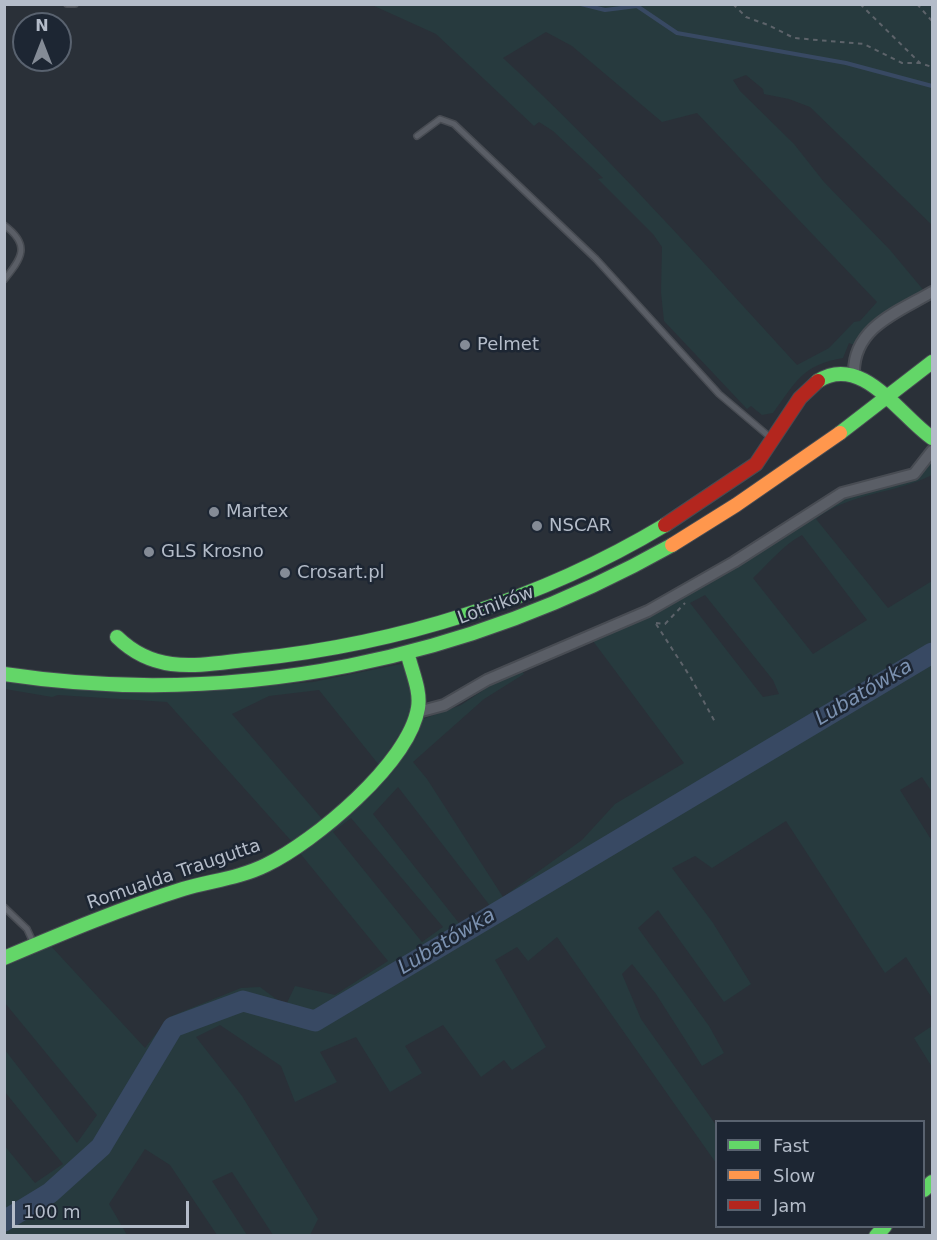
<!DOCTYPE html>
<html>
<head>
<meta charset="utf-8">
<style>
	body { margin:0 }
	#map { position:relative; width:937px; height:1240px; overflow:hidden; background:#2a3038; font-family:"DejaVu Sans",sans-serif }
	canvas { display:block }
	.frame { position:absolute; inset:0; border:6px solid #b4bcc9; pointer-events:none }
	.legend { position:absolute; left:715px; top:1120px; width:210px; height:108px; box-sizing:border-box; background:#1d2633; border:2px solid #59626f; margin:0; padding:8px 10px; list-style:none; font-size:18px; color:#b4bcc9 }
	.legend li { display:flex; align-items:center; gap:12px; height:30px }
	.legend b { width:30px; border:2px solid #59626f }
	.north { position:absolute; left:12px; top:12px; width:60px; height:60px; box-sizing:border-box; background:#1d2633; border:2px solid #59626f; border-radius:50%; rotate:0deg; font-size:16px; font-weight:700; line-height:24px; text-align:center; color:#b4bcc9 }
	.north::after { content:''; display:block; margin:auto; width:21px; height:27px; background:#848b96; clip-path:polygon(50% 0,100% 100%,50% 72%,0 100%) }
	.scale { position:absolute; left:12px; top:1201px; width:177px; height:27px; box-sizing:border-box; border:3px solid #b4bcc9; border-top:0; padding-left:8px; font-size:18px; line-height:21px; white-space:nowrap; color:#b4bcc9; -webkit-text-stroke:4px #1d2633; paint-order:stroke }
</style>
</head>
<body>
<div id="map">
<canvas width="937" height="1240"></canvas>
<div class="frame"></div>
<ul class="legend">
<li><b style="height:8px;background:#63d668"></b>Fast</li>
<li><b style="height:8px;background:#ff974d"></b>Slow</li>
<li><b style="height:8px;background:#b3261e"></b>Jam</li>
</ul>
<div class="north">N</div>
<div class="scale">100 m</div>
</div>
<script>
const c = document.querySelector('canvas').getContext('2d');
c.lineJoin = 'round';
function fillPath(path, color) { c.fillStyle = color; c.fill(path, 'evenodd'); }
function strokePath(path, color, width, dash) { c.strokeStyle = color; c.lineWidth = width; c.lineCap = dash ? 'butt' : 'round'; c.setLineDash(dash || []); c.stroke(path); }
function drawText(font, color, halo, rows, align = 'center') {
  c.font = font + ' "DejaVu Sans",sans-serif'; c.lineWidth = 5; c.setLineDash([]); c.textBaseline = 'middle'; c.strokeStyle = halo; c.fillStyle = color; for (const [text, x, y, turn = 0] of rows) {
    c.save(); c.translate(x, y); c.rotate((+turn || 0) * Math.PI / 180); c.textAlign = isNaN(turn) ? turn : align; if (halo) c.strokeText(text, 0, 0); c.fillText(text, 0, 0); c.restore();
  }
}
fillPath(new Path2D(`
	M372,5H932V225L810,107L789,99L764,94L763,89L746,75L733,80L740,91L794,144L824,182L890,250L925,292L866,328L854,345L849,343L843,358C802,365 796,382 773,413L762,415L751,406L747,409L664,321L661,292L662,247L653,234L598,179L603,178L553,131L539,122L534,126L436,34ZM546,32L572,46L662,122L697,113L877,302L860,321L854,322L829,348L797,365C701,260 607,154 503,58Z
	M932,460V475C895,494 850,492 816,519L888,608L932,581V792L922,777L900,790L932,841V998L906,957L885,973L786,821L712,868L695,856L672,868L713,923L751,984L724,1002L658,910L638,928L709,1026L724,1053L702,1066L656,994L632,964L622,974L641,1019L716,1125V1163L557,937L528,961L517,947L495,960L546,1047L512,1070L504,1060L481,1077L443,1025L405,1046L422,1073L390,1092L356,1037L320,1052L337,1082L295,1102L281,1066L220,1025L196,1037L242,1096L318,1219L310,1235H273L232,1172L212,1181L247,1235H217L170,1165L145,1149L109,1204L127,1235H5L4,1145L35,1183L63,1164L5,1092V1050L77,1143L97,1115L5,1003V962L49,944L145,1048L169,1017L241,988L260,987L280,1002L287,1003L295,986L335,995L388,961L299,852L417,736L423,719L461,705L500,679L522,671L524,674L484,699L413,762L427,779L503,897L582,840L615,804L684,763L593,641L644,617L740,565L839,499L918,474ZM802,535L867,620L813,654L753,578C770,562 782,546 802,535ZM705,595L773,680L779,694L763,697L690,603ZM398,787L491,907L462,927L373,814ZM351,818L443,927L422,942L333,832Z
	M401,664C429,705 400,732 379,765L319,690L269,696L232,714L323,820L294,844L167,702L58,695L52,697L5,689L4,681L187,692L313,682Z
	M932,1026V1067L914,1038Z`), '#273a3e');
strokePath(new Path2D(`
	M581,4L605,10L637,6L677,33L846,63L932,86`), '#384963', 4);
strokePath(new Path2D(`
	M4,1221L50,1193L101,1147L173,1027L243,1001L315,1021L932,653`), '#384963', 21);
const lane = new Path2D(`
	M67,4H75
	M417,136L440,119L454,124L596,259L719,394L771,438
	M4,225C31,245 22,258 4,280
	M4,907L27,929L33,942`);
const street = new Path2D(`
	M854,372C854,327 898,312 932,292
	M418,712L444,705L487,680L648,611L734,562L842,493L914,474L932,451`);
const fast = new Path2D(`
	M818,381C862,353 899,415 932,438
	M840,433L932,362
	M117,637C158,677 202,664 254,659C398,644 540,600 665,525
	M4,674C236,709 468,660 672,545
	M4,958C63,933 122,908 183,889C210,881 240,878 266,865C314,842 409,763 418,708C421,691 412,672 408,655
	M924,1190L932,1182
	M876,1236L885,1226`);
const slow = new Path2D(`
	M672,545L736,505L840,433`);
const jam = new Path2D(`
	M665,525L756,464L800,398L818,381`);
strokePath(lane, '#484c53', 8);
strokePath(street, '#484c53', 14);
strokePath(fast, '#484c53', 16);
strokePath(slow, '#484c53', 16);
strokePath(jam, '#484c53', 16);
strokePath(new Path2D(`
	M733,4L746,17L768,25L794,38L864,44L902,63H920L932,67
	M860,4L920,63
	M917,4L932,21
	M656,623L665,624L685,603
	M656,624L691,678L715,722`), '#5d636a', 2, [4.5, 4.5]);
strokePath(lane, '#5a5e66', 5);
strokePath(street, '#5a5e66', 10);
strokePath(fast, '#63d668', 14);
strokePath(slow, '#ff974d', 14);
strokePath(jam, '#b3261e', 14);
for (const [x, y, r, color] of [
	[465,345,6,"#848b96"],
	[214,512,6,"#848b96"],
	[537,526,6,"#848b96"],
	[149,552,6,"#848b96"],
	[285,573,6,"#848b96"]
]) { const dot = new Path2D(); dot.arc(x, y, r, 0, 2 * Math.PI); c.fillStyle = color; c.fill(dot); strokePath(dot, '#1d2633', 2); }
drawText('18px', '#b4bcc9', '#1d2633', [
	["Pelmet",477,345],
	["Martex",226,512],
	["NSCAR",549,526],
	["GLS Krosno",161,552],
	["Crosart.pl",297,573]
], 'left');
drawText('18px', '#b4bcc9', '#1d2633', [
	["Lotników",496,606,-20],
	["Romualda Traugutta",174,875,-19]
]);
drawText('italic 20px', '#7c92b1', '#1d2633', [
	["Lubatówka",864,693,-31],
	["Lubatówka",447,942,-31]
]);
</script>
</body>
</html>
